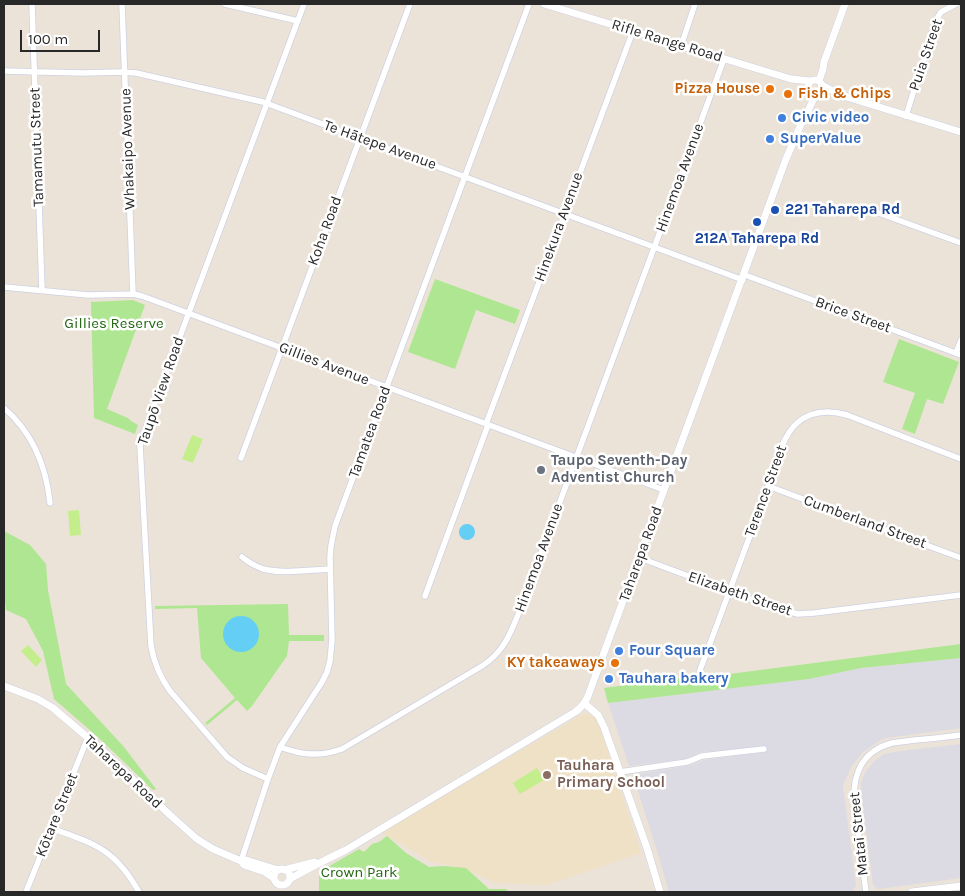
<!DOCTYPE html>
<html>
<head>
<meta charset="utf-8">
<style>
	body { margin:0 }
	#map { position:relative; width:965px; height:896px; overflow:hidden; background:#ece3d8; font-family:Karla,sans-serif }
	canvas { display:block }
	.frame { position:absolute; inset:0; border:5px solid #282828; pointer-events:none }
	.scale { position:absolute; left:20px; top:30px; width:80px; height:22px; box-sizing:border-box; border:2px solid #282828; border-top:0; padding-left:6px; font-size:15px; line-height:18px; white-space:nowrap; color:#282828; -webkit-text-stroke:4px #fff; paint-order:stroke }
</style>
</head>
<body>
<div id="map">
<canvas width="965" height="896"></canvas>
<div class="frame"></div>
<div class="scale">100 m</div>
</div>
<script>
const c = document.querySelector('canvas').getContext('2d');
c.lineJoin = 'round';
function fillPath(path, color) { c.fillStyle = color; c.fill(path, 'evenodd'); }
function strokePath(path, color, width, dash) { c.strokeStyle = color; c.lineWidth = width; c.lineCap = dash ? 'butt' : 'round'; c.setLineDash(dash || []); c.stroke(path); }
function drawText(font, color, halo, rows, align = 'center') {
  c.font = font + ' Karla,sans-serif'; c.lineWidth = 5; c.setLineDash([]); c.textBaseline = 'middle'; c.strokeStyle = halo; c.fillStyle = color; for (const [text, x, y, turn = 0] of rows) {
    c.save(); c.translate(x, y); c.rotate((+turn || 0) * Math.PI / 180); c.textAlign = isNaN(turn) ? turn : align; if (halo) c.strokeText(text, 0, 0); c.fillText(text, 0, 0); c.restore();
  }
}
fillPath(new Path2D(`
	M961,658V728L886,738L879,741L863,752L851,767L843,786L856,886L852,892H669L657,851L633,775L692,765L704,760L766,752V747L700,752L686,759L629,766L608,703L809,679L861,668Z
	M961,744V878L878,889L873,885L862,798L861,783L865,773L874,761L884,754L900,751Z`), '#dcdae3');
fillPath(new Path2D(`
	M583,714H589L594,717L598,722L641,853L547,885L495,883L463,868L432,862L380,832Z`), '#efe1c6');
fillPath(new Path2D(`
	M435,279L520,310L515,324L476,310L455,369L408,352Z
	M133,300L145,305L107,409L128,418L131,421L138,425L135,434L94,418L91,302Z
	M899,339L959,362L943,404L927,399L915,434L902,429L915,393L883,382Z
	M4,531L30,545L46,564L48,590L66,684L124,747L156,789L153,790L100,739L54,699L43,651L26,619L6,610L4,590Z
	M288,604L289,635H324V641H289L287,656L252,706L247,711L237,700L207,725L205,723L235,698L201,658L197,608L155,609V606Z
	M961,644V658L861,668L809,679L608,703L604,688L688,677L704,678L706,677Z
	M387,836L406,853L429,867L444,866L466,868L489,889H506L509,892H319V872L359,849L364,852L372,844L379,842Z`), '#aee691');
fillPath(new Path2D(`
	M192,435L203,439L193,463L182,459Z
	M79,510L81,535L70,536L68,511Z
	M28,645L42,660L36,667L21,651Z
	M537,768L544,780L520,794L513,783Z`), '#c4ee8c');
fillPath(new Path2D(`
	M459 532a8 8 0 1 1 16 0a8 8 0 1 1-16 0Z
	M223 634a18 18 0 1 1 36 0a18 18 0 1 1-36 0Z`), '#64cef5');
const minor = new Path2D(`
	M32,4L42,290
	M122,4L133,294
	M225,4L298,21
	M681,46L695,4
	M4,71L82,73L121,72L136,73L263,102L743,280
	M906,116L935,22L941,12L956,4
	M865,208L961,243
	M745,275L961,355
	M4,287L88,295L133,294L142,296L664,490
	M956,353L961,340
	M4,408C33,433 46,465 50,503
	M486,424L633,31
	M241,458L410,4
	M768,486L961,558
	M242,557C248,562 255,566 263,569C283,574 309,570 330,569
	M640,558L774,608L798,614L814,613L961,595
	M425,596L488,425
	M700,670C722,612 743,554 765,495C773,474 780,438 797,423C812,410 829,410 847,415L961,459
	M280,747C302,755 319,757 342,749L482,666C505,651 511,632 521,607L724,59
	M620,772L687,762L702,756L764,749
	M268,779L243,768L227,757L170,691C160,677 154,663 151,646L140,446L144,433L304,4
	M51,828C95,844 115,849 139,892
	M241,861L268,779L280,747L322,682L327,672L330,661L332,640L330,557L331,546L335,526L529,4
	M26,892L86,742L88,738
	M866,892L854,801C853,773 862,751 892,743C900,742 908,741 915,740C931,739 946,737 961,735`);
const tertiary = new Path2D(`
	M544,4L791,79L810,81
	M808 87a7 7 0 1 1 14 0a7 7 0 1 1-14 0Z
	M819,81L823,69L824,62L845,4
	M822,85L840,95L961,132
	M4,686L38,699L53,708L100,748L170,815L197,839L213,849L241,861L244,865L265,872L274,878
	M584,703L598,715L604,727L647,848L660,892
	M241,861L246,860L278,870
	M274 877a8 8 0 1 1 16 0a8 8 0 1 1-16 0Z
	M284,870L315,862
	M290,879C309,868 327,859 346,850L575,712C581,708 585,703 588,696L786,159L805,115L808,111L816,94
	M912,892L961,886`);
strokePath(minor, '#cdd1e2', 7);
strokePath(tertiary, '#cdd1e2', 8);
strokePath(minor, '#fff', 5.5);
strokePath(tertiary, '#fff', 7);
for (const [x, y, r, color] of [
	[770,89,5,"#e8710a"],
	[788,94,5,"#e8710a"],
	[782,118,5,"#3f7fe0"],
	[770,139,5,"#3f7fe0"],
	[775,210,5,"#1a4fb4"],
	[757,222,5,"#1a4fb4"],
	[541,470,5,"#6b7280"],
	[619,651,5,"#3f7fe0"],
	[615,663,5,"#e8710a"],
	[609,679,5,"#3f7fe0"],
	[547,775,5,"#8d6e63"]
]) { const dot = new Path2D(); dot.arc(x, y, r, 0, 2 * Math.PI); c.fillStyle = color; c.fill(dot); strokePath(dot, '#fff', 2); }
drawText('15px', '#282828', '#fff', [
	["Rifle Range Road",667,41,17],
	["Puia Street",926,55,-71],
	["Te Hātepe Avenue",380,145,20],
	["Tamamutu Street",37,147,-92],
	["Whakaipo Avenue",128,149,-92],
	["Hinemoa Avenue",680,178,-70],
	["Hinekura Avenue",559,227,-70],
	["Koha Road",325,231,-70],
	["Brice Street",853,315,20],
	["Gillies Avenue",324,364,21],
	["Taupō View Road",161,391,-71],
	["Tamatea Road",370,432,-70],
	["Terence Street",766,491,-70],
	["Cumberland Street",865,522,20],
	["Taharepa Road",641,554,-70],
	["Hinemoa Avenue",539,558,-70],
	["Elizabeth Street",740,594,19],
	["Taharepa Road",123,772,43],
	["Kōtare Street",57,815,-68],
	["Mataī Street",859,834,-96]
]);
drawText('bold 15px', '#c56008', '#fff', [
	["Pizza House",760,89],
	["Fish & Chips",798,94,"left"],
	["KY takeaways",605,663]
], 'right');
drawText('bold 15px', '#366cbe', '#fff', [
	["Civic video",792,118],
	["SuperValue",780,139],
	["Four Square",629,651],
	["Tauhara bakery",619,679]
], 'left');
drawText('bold 15px', '#164399', '#fff', [
	["221 Taharepa Rd",785,210],
	["212A Taharepa Rd",757,239,"center"]
], 'left');
drawText('15px', '#266815', '#fff', [
	["Gillies Reserve",114,324],
	["Crown Park",359,873]
]);
drawText('bold 15px', '#5b616d', '#fff', [
	["Taupo Seventh-Day",551,461],
	["Adventist Church",551,478]
], 'left');
drawText('bold 15px', '#785e54', '#fff', [
	["Tauhara",557,766],
	["Primary School",557,783]
], 'left');
</script>
</body>
</html>
